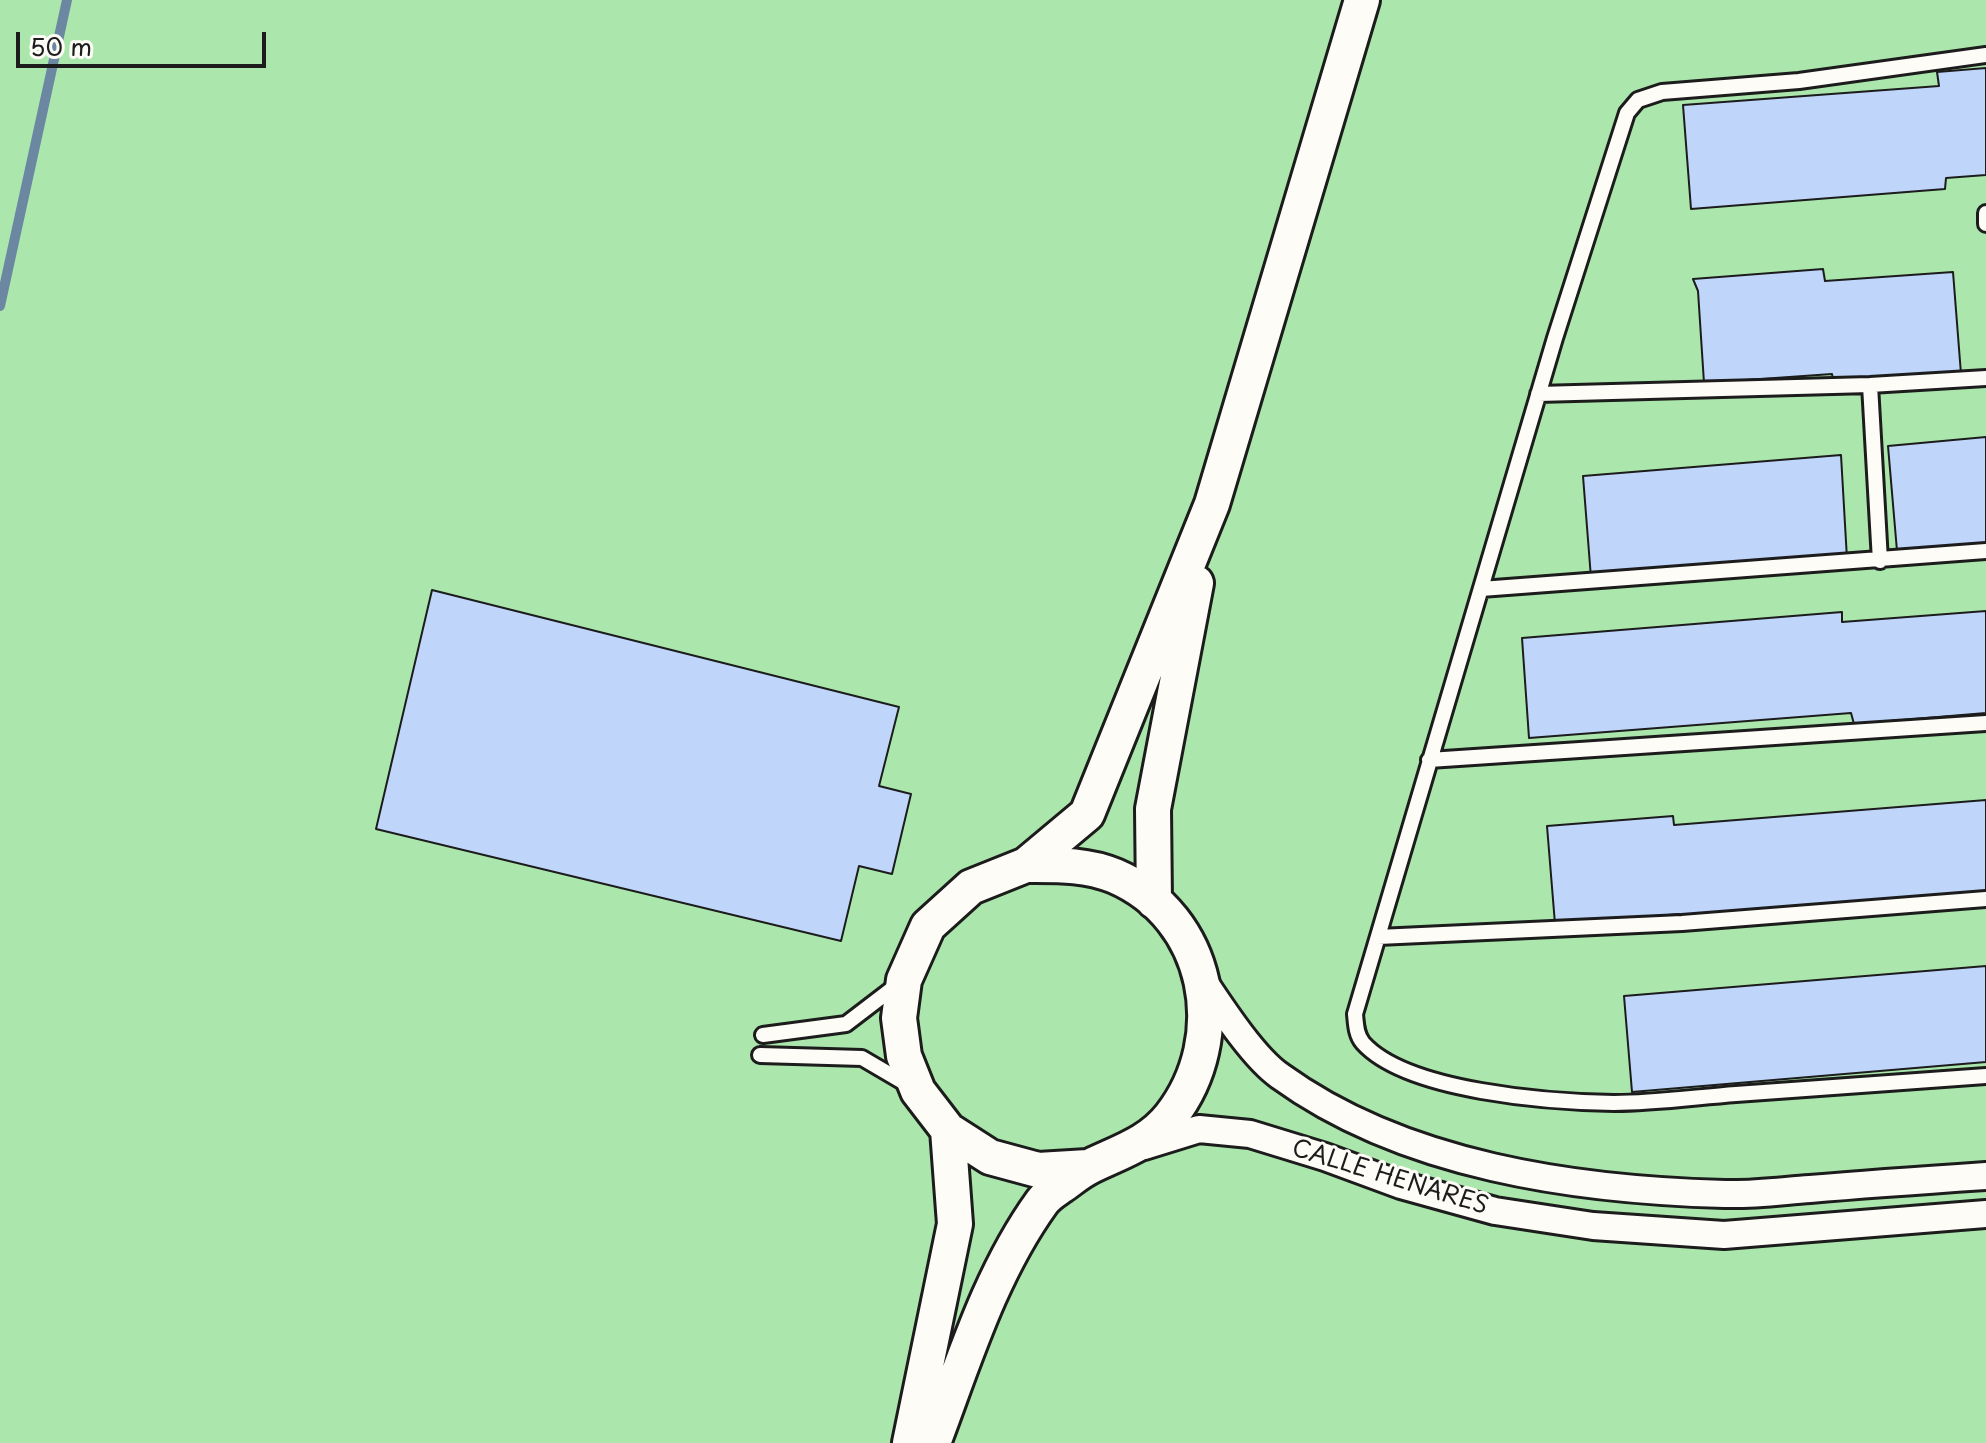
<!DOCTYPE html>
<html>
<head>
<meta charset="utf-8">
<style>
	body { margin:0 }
	#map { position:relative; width:1986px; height:1443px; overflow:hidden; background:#f1f4f7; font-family:"Playpen Sans",sans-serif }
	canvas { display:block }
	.scale { position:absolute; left:16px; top:32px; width:250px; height:36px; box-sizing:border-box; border:4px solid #1c1c1c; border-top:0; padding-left:10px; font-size:24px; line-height:28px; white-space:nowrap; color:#1c1c1c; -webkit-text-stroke:6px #fdfcf7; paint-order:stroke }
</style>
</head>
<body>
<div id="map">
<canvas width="1986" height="1443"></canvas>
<div class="scale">50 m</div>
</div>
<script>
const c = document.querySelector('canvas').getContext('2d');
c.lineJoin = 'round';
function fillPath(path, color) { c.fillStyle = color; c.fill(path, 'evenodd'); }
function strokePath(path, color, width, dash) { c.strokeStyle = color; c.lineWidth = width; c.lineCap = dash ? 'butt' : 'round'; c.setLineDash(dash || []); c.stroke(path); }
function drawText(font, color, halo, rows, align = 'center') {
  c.font = font + ' "Playpen Sans",sans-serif'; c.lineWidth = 6; c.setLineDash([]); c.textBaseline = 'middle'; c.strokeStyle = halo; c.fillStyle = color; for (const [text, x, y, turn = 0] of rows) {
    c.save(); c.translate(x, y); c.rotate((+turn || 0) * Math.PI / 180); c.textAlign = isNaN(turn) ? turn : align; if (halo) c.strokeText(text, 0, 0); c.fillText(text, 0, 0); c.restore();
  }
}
fillPath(new Path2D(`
	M0,0H1986V1443H0Z`), '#abe7ad');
strokePath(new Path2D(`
	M0,306L67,0`), '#6b87a2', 10);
const building = new Path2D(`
	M1986,68V175L1946,178L1945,189L1691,209L1683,105L1939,86L1937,72Z
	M1823,269L1825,281L1953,272L1961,374L1834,384L1832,374L1704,383L1698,291L1693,279Z
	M1986,437V543L1897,551L1888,446Z
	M1841,455L1847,559L1591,578L1583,476Z
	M432,590L899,707L879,786L911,794L892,874L859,866L841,941L376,829Z
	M1986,611V713L1854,724L1851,713L1529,738L1522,638L1842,612V622Z
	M1986,800V896L1680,921V914L1555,924L1547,826L1673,816L1674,825Z
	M1986,966V1062L1632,1092L1624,996Z`);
fillPath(building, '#bfd5f9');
strokePath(building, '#1c1c1c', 2);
const service = new Path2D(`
	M1986,55L1799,81L1662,92L1638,100L1627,113L1555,338L1355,1014C1356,1024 1356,1035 1363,1043C1407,1092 1551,1102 1614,1103C1655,1103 1696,1097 1736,1094C1819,1088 1903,1082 1986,1076
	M1986,213V224
	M1870,385L1880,561
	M1538,394L1870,385L1986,378
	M1481,589L1986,551
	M1429,760L1986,723
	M1378,937L1682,923L1986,899
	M763,1035L846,1024L897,985
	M760,1055L862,1058L908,1085`);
const minor = new Path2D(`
	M1204,982C1222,1009 1254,1058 1280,1076C1404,1166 1576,1190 1725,1194C1753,1195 1782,1191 1810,1189C1869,1184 1927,1180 1986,1176
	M1144,1146L1199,1129L1250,1134L1325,1157L1401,1185L1495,1211L1593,1226L1724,1235L1986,1214`);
const tertiary = new Path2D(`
	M1154,901L1153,809L1196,583
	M1088,1167L1038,1170L990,1157L948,1130L918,1091L904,1056L899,1018L904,980L928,926L971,887L1026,865L1087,814L1212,504L1362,0
	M910,1443L955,1224L948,1130
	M933,1443C964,1361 990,1274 1042,1202C1047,1195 1054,1191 1061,1186C1070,1180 1080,1171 1091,1166C1120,1152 1150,1143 1171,1116C1232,1037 1210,917 1115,876C1086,864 1057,865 1026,865`);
strokePath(service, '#1c1c1c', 20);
strokePath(minor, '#1c1c1c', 32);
strokePath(tertiary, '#1c1c1c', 40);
strokePath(service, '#fdfcf7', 14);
strokePath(minor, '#fdfcf7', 26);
strokePath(tertiary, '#fdfcf7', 34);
drawText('24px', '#1c1c1c', '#fdfcf7', [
	["CALLE HENARES",1390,1178,17]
]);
</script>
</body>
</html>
